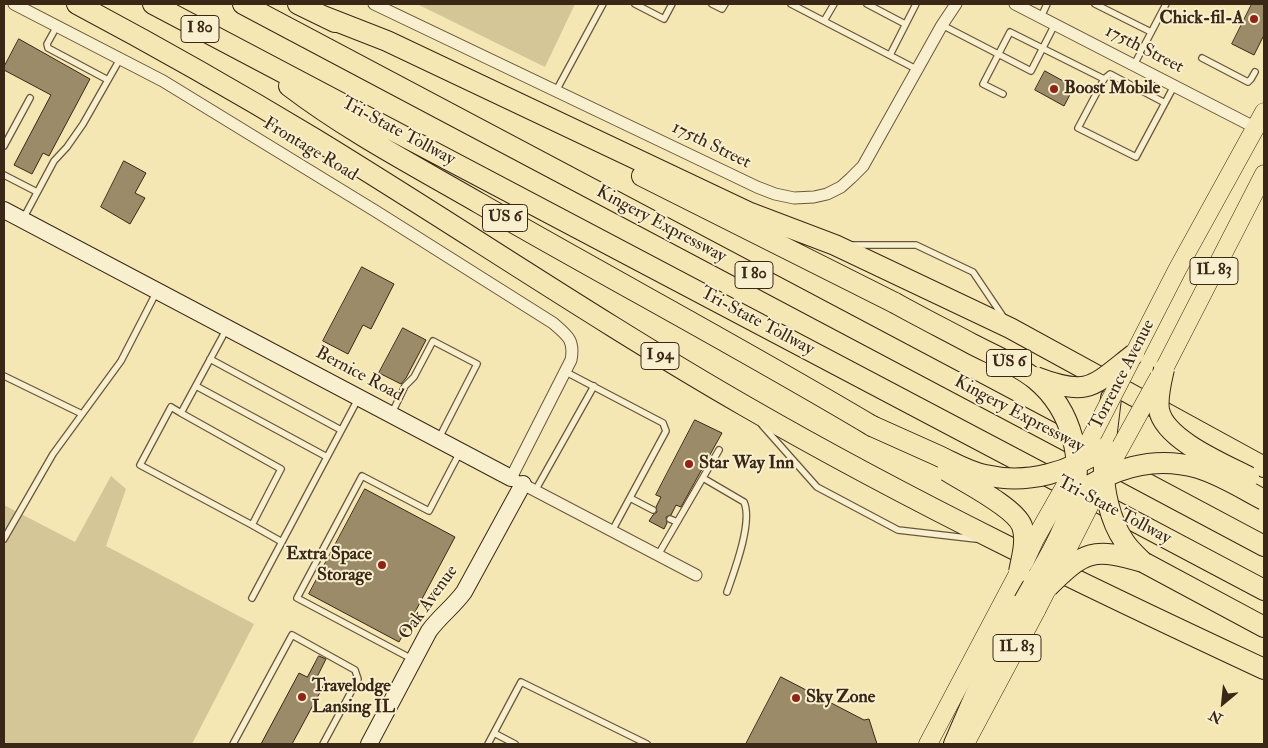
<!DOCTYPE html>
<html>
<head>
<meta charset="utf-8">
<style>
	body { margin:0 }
	#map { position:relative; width:1268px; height:748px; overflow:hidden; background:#f5e7b3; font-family:"IM FELL Double Pica",serif }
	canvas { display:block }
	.frame { position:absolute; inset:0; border:5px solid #3a2716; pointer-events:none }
	.north { position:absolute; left:1198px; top:678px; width:50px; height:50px; -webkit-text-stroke:4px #f8efce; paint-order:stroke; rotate:208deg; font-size:14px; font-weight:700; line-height:20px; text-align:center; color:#3a2716 }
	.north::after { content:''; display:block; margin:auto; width:18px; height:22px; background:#3a2716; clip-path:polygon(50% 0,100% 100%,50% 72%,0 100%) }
</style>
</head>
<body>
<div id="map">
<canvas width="1268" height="748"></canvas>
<div class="frame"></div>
<div class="north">N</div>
</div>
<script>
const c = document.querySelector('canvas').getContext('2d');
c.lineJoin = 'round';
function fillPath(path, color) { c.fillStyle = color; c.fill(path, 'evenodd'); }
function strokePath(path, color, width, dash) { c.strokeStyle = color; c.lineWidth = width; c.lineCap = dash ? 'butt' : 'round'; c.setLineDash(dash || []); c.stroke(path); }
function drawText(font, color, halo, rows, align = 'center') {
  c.font = font + ' "IM FELL Double Pica",serif'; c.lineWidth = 4; c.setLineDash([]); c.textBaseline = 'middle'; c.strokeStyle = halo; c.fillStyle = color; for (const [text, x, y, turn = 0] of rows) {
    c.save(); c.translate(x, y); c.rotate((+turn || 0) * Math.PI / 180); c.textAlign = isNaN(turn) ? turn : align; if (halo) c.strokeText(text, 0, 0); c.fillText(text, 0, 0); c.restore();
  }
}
fillPath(new Path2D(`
	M417,4H575L545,67Z
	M111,476L126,489L106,546L254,624L192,744H4V505L75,542Z`), '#d5c698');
const building = new Path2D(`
	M1252,4H1264V35L1254,55L1232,44Z
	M19,39L90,79L49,156L43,153L32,174L14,165L51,95L4,70V67Z
	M1045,71L1074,87L1064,106L1035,90Z
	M124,161L146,173L135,193L145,198L130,224L101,207Z
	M362,267L394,284L371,329L363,325L348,354L323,341Z
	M403,328L426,340L406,378L401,384L379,373Z
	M695,420L722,433L681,507L676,505L671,515L666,517L667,523L664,529L649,521L653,515L657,512L656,507L661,497L656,495Z
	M365,489L455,537L399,642L309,594Z
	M319,656L326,659L315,681L324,685L292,744H261L299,673L307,677Z
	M781,677L864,720L869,719L877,744H746Z`);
fillPath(building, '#9b8b68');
strokePath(building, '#3a2716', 1);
const lane = new Path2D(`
	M635,4L664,19L672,4
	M712,4L722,9L725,4
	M791,4L918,70
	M867,4L905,24
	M1095,4L1151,32
	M1041,17L1047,4
	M824,21L834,4
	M942,25L1031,71L1055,24
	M57,26L47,44L48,48L108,80
	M890,55L916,4
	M1202,58L1248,82L1251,79L1255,72
	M1134,65L1166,4
	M1104,79L1110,74L1165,103
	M556,91L603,4
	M1003,94L983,84L1010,32L1104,79L1078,128L1136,157L1174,86
	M4,146L30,98
	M4,175L37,192
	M23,219L54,161L67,147L83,124L120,59
	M853,245H916L973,272L1004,318
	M210,359L341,430
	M566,372L663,423L666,431L612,531
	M4,376L82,414
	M196,386L327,457
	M181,413L171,407L140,465L252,525L281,469L181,413L226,330
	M392,413L405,386L414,377L433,341L477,364L439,438
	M762,425L817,487L898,530L976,539
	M703,478L744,502C753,522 734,572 727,592
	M535,491L594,386
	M630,498L653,510
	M670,519L677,522
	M252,525L282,542
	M4,539L53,454L121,361L156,293
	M658,555L719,450
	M252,598L358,399
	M412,659L297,598L362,476L429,511L460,452
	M494,733L515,744
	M233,744L292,635L355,670L358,679L323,744
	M488,744L521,682L647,744`);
const street = new Path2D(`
	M14,4L163,81L377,212L553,323C567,335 575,340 571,360L511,478L696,575
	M374,4L757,187L775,194L794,198L814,197L827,194L841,187L851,178L863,166L942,25L956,4
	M1015,4L1256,128`);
const secondary = new Path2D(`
	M4,210L511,478
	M369,744L429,631C440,616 453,607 464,592L523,484`);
const primary = new Path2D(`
	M1134,354L1177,270L1264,112
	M1164,369L1264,174
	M928,744L1019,572
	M965,744L1037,609`);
const highway = new Path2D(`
	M77,4C158,47 237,92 315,139C459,227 599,322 745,406C913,503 1088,587 1264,669
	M153,4L1055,480
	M243,4L1086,451
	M298,4L335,22
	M323,16L387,41L748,212L835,245L1010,328L1264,467
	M289,86C348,131 415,166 479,203C609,278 743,349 872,426
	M642,176L895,303
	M1105,448L1111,398
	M1112,465L1264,546
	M1098,502L1264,590
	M1143,562L1264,627
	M954,744L981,682L1024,601`);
strokePath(lane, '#69573d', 8);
strokePath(street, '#69573d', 13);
strokePath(secondary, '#3a2716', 18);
strokePath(primary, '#3a2716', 19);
strokePath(highway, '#3a2716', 22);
strokePath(lane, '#f8efce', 5.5);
strokePath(street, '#f8efce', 11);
strokePath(secondary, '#f8efce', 16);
strokePath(primary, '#f5e7b3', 18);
strokePath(highway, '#f5e7b3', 20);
const primaryBridge = new Path2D(`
	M1024,563L1035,539L1077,465L1133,356
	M1037,609L1104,477L1159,377`);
const highwayBridge = new Path2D(`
	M895,303C920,317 946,330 972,344C993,355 1016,364 1035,379C1073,410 1086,464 1070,510C1060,542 1040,572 1024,601
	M1164,369C1161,382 1157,397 1159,410C1165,440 1224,464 1249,477
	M1036,377C1089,397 1092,387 1134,354
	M872,426C894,436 917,446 939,456C954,463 969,472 985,475C1028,485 1070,472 1105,448
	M1104,465C1103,489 1110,521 1124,541C1129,549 1136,555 1143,562
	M947,471C964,482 1015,507 1022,526C1027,540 1022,557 1019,572
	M1074,496C1110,469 1153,455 1198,468C1221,475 1243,489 1264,500
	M1048,587C1084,551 1093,547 1143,562`);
strokePath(primaryBridge, '#3a2716', 19, []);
strokePath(highwayBridge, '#3a2716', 22, []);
strokePath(primaryBridge, '#f5e7b3', 18);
strokePath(highwayBridge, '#f5e7b3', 20);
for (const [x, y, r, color] of [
	[1254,19,5,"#8f2418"],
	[1054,89,5,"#8f2418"],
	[689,464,5,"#8f2418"],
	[382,565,5,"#8f2418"],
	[302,697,5,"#8f2418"],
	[796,698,5,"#8f2418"]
]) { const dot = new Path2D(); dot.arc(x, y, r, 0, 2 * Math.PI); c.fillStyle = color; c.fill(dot); strokePath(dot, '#f8efce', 2); }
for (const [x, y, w] of [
	[200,29,38],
	[505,218,45],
	[1214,271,48],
	[754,275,38],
	[660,356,38],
	[1009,363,45],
	[1017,648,48]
]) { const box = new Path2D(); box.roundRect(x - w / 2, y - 13.5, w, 27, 4); c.fillStyle = '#f8efce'; c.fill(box); strokePath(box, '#3a2716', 1); }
drawText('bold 16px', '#3a2716', null, [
	["I 80",200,29],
	["US 6",505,218],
	["IL 83",1214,271],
	["I 80",754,275],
	["I 94",660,356],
	["US 6",1009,363],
	["IL 83",1017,648]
]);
drawText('bold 18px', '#3a2716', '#f8efce', [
	["Chick-fil-A",1244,19,"right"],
	["Boost Mobile",1064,89],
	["Star Way Inn",699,464],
	["Extra Space",372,555,"right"],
	["Storage",372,576,"right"],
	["Travelodge",312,687],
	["Lansing IL",312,708],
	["Sky Zone",806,698]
], 'left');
drawText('18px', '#3a2716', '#f8efce', [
	["175th Street",1144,50,27],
	["Tri-State Tollway",398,132,28],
	["175th Street",711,146,26],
	["Frontage Road",310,150,31],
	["Kingery Expressway",661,225,28],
	["Tri-State Tollway",757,322,28],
	["Bernice Road",359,375,28],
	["Torrence Avenue",1123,375,-63],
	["Kingery Expressway",1019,415,28],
	["Tri-State Tollway",1114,511,28],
	["Oak Avenue",429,603,-54]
]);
</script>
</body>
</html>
